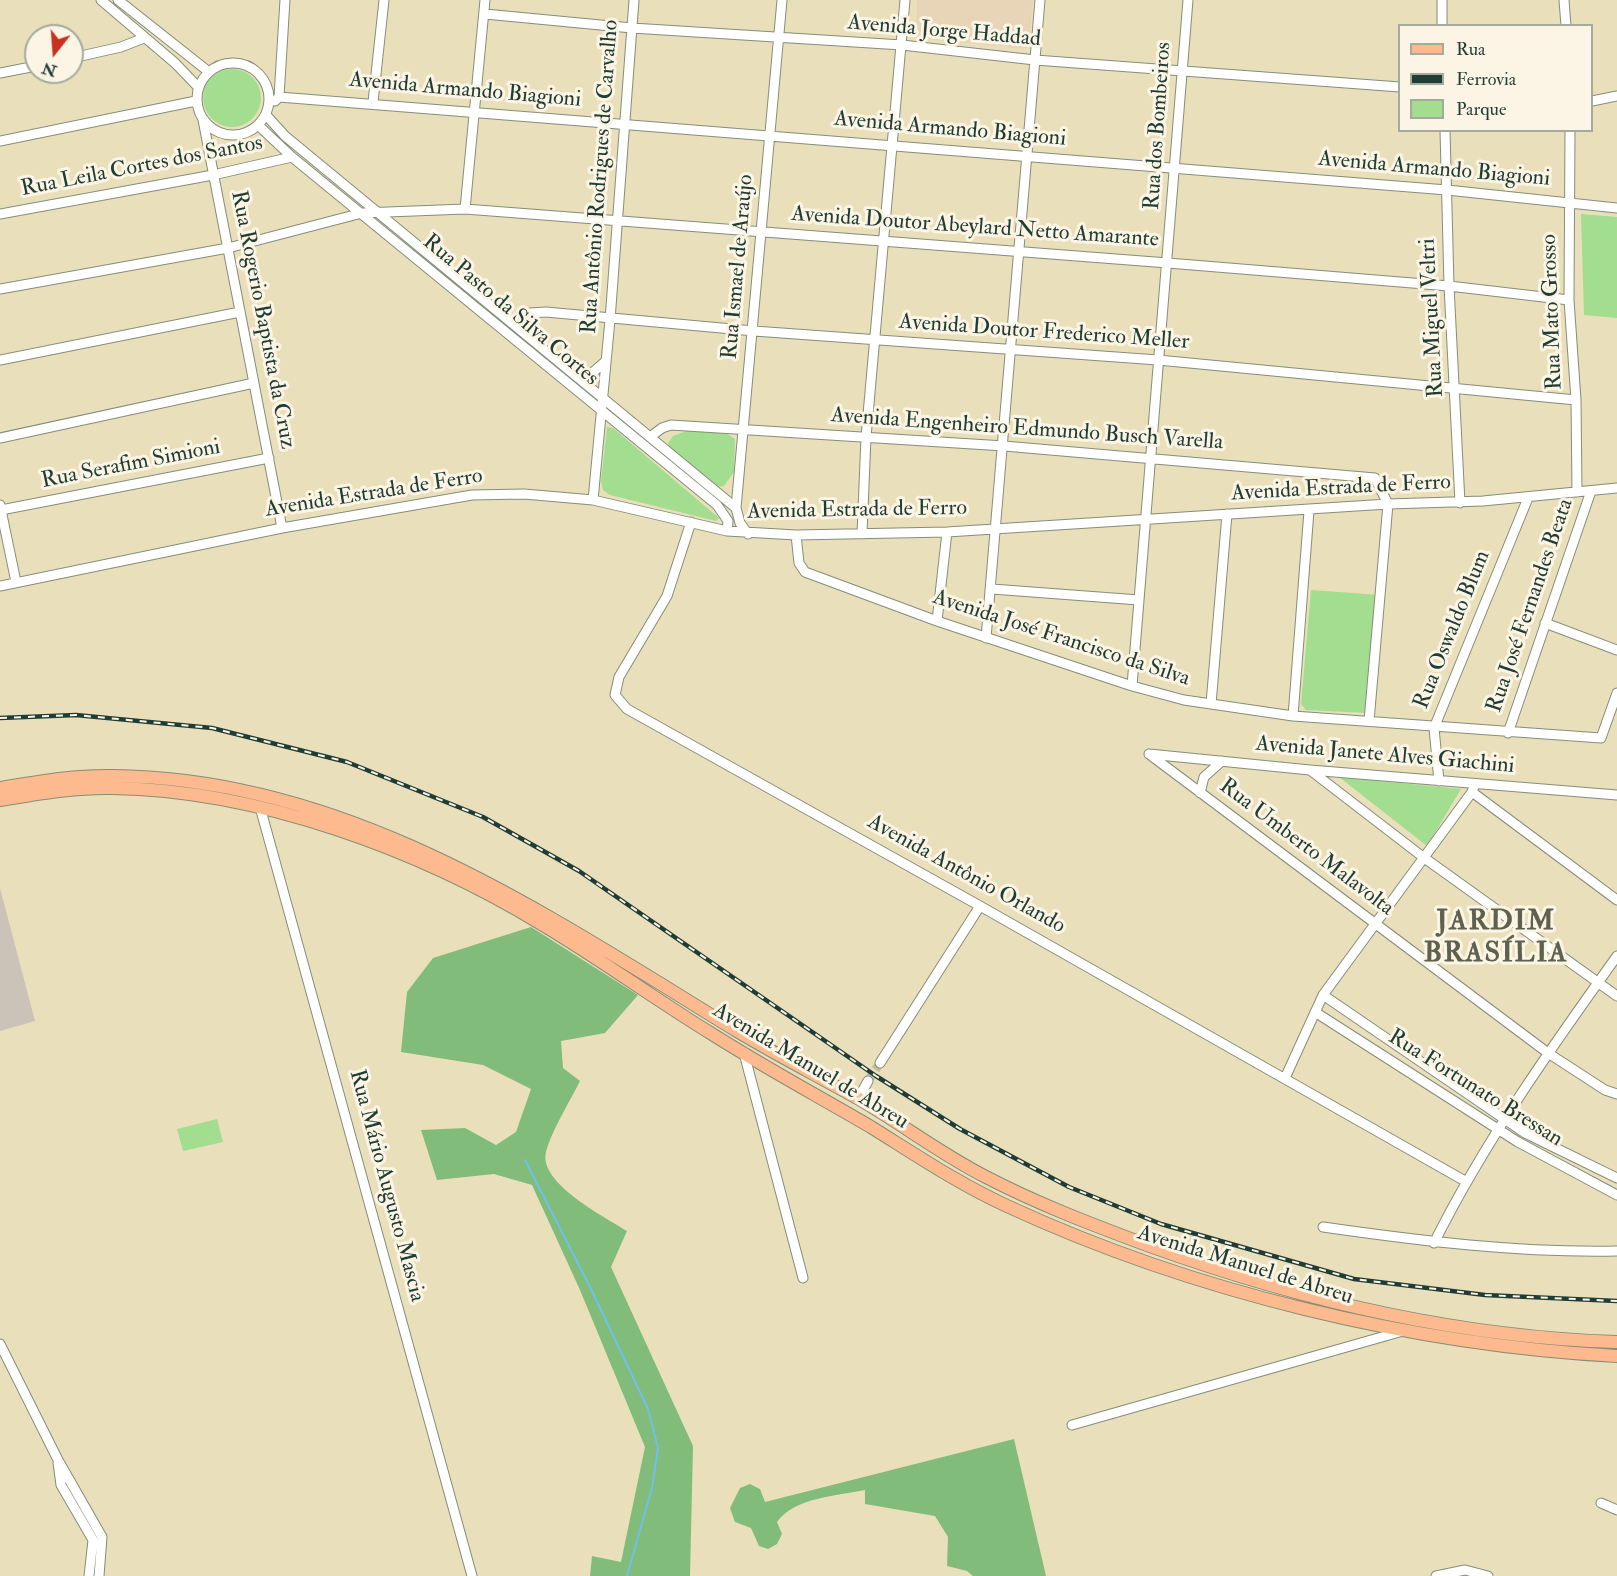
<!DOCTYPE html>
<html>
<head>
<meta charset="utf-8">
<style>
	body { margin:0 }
	#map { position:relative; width:1617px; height:1576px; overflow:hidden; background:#eadfbb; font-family:"IM FELL Double Pica",serif }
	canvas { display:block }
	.legend { position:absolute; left:1398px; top:24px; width:195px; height:108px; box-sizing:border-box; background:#fcf5e5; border:2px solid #a4ab9e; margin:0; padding:8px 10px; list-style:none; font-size:18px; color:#1f3d34 }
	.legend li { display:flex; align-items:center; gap:12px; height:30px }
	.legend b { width:30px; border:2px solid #a4ab9e }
	.north { position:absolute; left:24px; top:24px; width:60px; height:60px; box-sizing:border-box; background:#fcf5e5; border:2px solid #a4ab9e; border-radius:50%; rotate:197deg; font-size:16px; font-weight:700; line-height:24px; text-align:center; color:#1f3d34 }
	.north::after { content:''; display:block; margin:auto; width:21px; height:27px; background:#c8321e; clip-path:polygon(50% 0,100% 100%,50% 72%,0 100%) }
</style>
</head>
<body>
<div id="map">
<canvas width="1617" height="1576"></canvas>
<ul class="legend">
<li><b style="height:8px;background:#fcba8e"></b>Rua</li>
<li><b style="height:8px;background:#1f3d34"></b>Ferrovia</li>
<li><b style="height:16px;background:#a2dd90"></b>Parque</li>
</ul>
<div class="north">N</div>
</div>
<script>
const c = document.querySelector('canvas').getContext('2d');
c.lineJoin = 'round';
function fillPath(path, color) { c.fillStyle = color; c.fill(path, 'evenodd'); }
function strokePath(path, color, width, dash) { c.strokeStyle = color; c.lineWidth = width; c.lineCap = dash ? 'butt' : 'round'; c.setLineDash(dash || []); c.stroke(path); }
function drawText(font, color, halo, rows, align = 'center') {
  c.font = font + ' "IM FELL Double Pica",serif'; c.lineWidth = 6; c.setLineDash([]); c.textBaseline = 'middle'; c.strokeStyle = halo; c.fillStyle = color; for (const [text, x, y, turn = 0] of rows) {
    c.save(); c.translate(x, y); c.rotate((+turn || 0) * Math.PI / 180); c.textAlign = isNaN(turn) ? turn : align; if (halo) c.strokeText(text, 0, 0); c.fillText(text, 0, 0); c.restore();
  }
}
fillPath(new Path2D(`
	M917,0H1033L1029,47L1026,49L916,38Z`), '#e8d5b7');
fillPath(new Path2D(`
	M0,888L35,1021L0,1031Z`), '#cbc3b8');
fillPath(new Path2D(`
	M203 98a29 29 0 1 1 58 0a29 29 0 1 1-58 0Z
	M1581,214L1617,217V318L1584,315Z
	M607,427L613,428L719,518L716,521L610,495L603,490L601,481Z
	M689,430L726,433L735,439L734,472L724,486L717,487L670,448L668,443L673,436Z
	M1311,590L1380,595L1367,713L1306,710L1301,704Z
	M1339,777L1461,789L1427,846Z
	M217,1119L223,1142L183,1151L177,1129Z`), '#a2dd90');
fillPath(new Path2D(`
	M531,927L638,995L605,1033L561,1041L563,1068L580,1081C570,1101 551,1132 546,1152C538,1183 605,1217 627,1231L611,1267L693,1446L690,1576H590L592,1556L621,1562L645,1447L580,1290L532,1185L494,1174L437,1180L421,1130L465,1128L496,1145L516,1132L531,1089L483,1065L401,1052L407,992L433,958Z
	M1014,1439L1046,1576H973L967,1571L947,1566L948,1537L935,1516L865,1504V1490C837,1496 795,1497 777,1522L782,1534L777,1544L768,1549L759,1546L751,1528L735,1522L730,1508L740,1488L750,1484L760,1489L765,1502Z`), '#81bc7a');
strokePath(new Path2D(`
	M525,1160L591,1289L648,1409L658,1448L652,1488L627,1576`), '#6fc0eb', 2);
strokePath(new Path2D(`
	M868,1081L880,1063`), '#c1bfa0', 9, [9, 4.5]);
const minor = new Path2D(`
	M101,0L175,63L198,87
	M118,0L209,72
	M1442,0V26
	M1564,0L1566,26
	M485,14L632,28L902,45L1035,60L1400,87
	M72,58L121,47L144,38
	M197 99a36 36 0 1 1 72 0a36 36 0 1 1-72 0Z
	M0,73L36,66
	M279,97L1447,190L1617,208
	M275,101L279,97L285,0
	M1592,101L1617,96
	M373,102L384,0
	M266,115L285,136L736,508
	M203,120L282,528
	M258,125L292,157L717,505L728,521L727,531
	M1445,130L1449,286L1460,503
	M1570,130L1569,300L1576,400L1577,492
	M0,141L196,101
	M465,209L485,0
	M0,214L213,175L292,157
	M0,289L228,248L362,213L465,209L1168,263L1449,286L1569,300
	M511,321L530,313L546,312L754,331L1158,360L1576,400
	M0,360L240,312
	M578,378L591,374L606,361
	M650,437L662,428L671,425L1004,446L1375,478L1388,504
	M0,438L254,383
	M593,500L610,320L634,0
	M0,505L16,582
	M1,510L269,458
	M691,522L667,596L619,677L615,695L627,709L980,906L1465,1181
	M748,534L740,523L736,508L782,0
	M862,534L866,437L905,0
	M796,535L799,563L805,572L937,621L1132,686L1184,700L1293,716L1601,738L1617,693
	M0,586L282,528L472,495L524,494L593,500L727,531L796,535L947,532L1388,504L1483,501L1617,488
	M992,589L1139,600
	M937,621L947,532
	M1545,623L1617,650
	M986,638L1040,0
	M1132,686L1188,0
	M1211,704L1227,514
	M1293,716L1309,511
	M1369,721L1388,504
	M1508,733L1591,491
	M1149,754L1548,1053L1605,1090L1617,1094
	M1149,754L1310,770L1617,795
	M1310,770L1423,857L1617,996
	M1439,781L1434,728L1528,498
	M1472,792L1617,900
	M1200,793L1204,777L1222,761
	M260,807L472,1576
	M1323,995L1525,1133L1617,1178
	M1315,1012L1518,1142L1617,1195
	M744,1053L803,1278
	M880,1063L980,906
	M1285,1078L1323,995L1472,792L1475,784
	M858,1099L868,1081
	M1323,1227C1421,1241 1518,1253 1617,1251
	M1434,1243C1485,1141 1551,1048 1617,956
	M0,1344L58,1460L102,1537L99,1576
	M1072,1425L1403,1331
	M58,1463L61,1485L93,1540L89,1576
	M1601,1503L1617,1510
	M1436,1576L1465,1570L1488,1576`);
const major = new Path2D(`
	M0,788C37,782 75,775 113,776C348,778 544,913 737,1031C777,1055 818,1076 859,1099C902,1124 942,1155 986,1177C1038,1204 1093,1225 1147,1245C1299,1300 1455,1337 1617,1342
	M0,800C37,794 75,787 113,788C258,790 420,850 543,925C600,959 655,999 712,1034C764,1067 818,1096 871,1127C916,1155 959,1184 1007,1206C1193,1292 1413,1345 1617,1356`);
strokePath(minor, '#848e78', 11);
strokePath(major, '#848e78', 14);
strokePath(minor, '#fff', 9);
strokePath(major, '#fcba8e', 12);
const rail = new Path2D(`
	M0,718L76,715L212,728L347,762L483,817L579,871L876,1076L960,1129L1069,1187L1161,1224L1354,1279L1485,1295L1617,1301`);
strokePath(rail, '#1f3d34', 4.5);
strokePath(rail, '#fcf5e5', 2, [7]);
drawText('22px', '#1f3d34', '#fcf5e5', [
	["Avenida Jorge Haddad",944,32,5],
	["Avenida Armando Biagioni",465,91,5],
	["Rua dos Bombeiros",1159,126,-86],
	["Avenida Armando Biagioni",950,130,5],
	["Rua Leila Cortes dos Santos",142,167,-11],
	["Avenida Armando Biagioni",1434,170,5],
	["Rua Antônio Rodrigues de Carvalho",601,177,-86],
	["Avenida Doutor Abeylard Netto Amarante",975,228,4],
	["Rua Ismael de Araújo",739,267,-85],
	["Rua Pasto da Silva Cortes",510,311,40],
	["Rua Mato Grosso",1553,312,-92],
	["Rua Miguel Veltri",1433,318,-93],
	["Rua Rogerio Baptista da Cruz",262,320,79],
	["Avenida Doutor Frederico Meller",1044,333,4],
	["Avenida Engenheiro Edmundo Busch Varella",1027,430,4],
	["Rua Serafim Simioni",131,465,-11],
	["Avenida Estrada de Ferro",1341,489,-3],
	["Avenida Estrada de Ferro",374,494,-9],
	["Avenida Estrada de Ferro",857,511,-1],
	["Rua José Fernandes Beata",1531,606,-71],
	["Rua Oswaldo Blum",1453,630,-68],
	["Avenida José Francisco da Silva",1061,639,18],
	["Avenida Janete Alves Giachini",1385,756,5],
	["Rua Umberto Malavolta",1306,848,37],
	["Avenida Antônio Orlando",966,875,29],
	["Avenida Manuel de Abreu",810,1067,31],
	["Rua Fortunato Bressan",1475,1089,32],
	["Rua Mário Augusto Mascia",386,1186,75],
	["Avenida Manuel de Abreu",1245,1266,17]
]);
c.letterSpacing = '1.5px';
drawText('bold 28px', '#5e614e', '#fcf5e5', [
	["JARDIM",1496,923],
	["BRASÍLIA",1496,955]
]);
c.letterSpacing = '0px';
</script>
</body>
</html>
